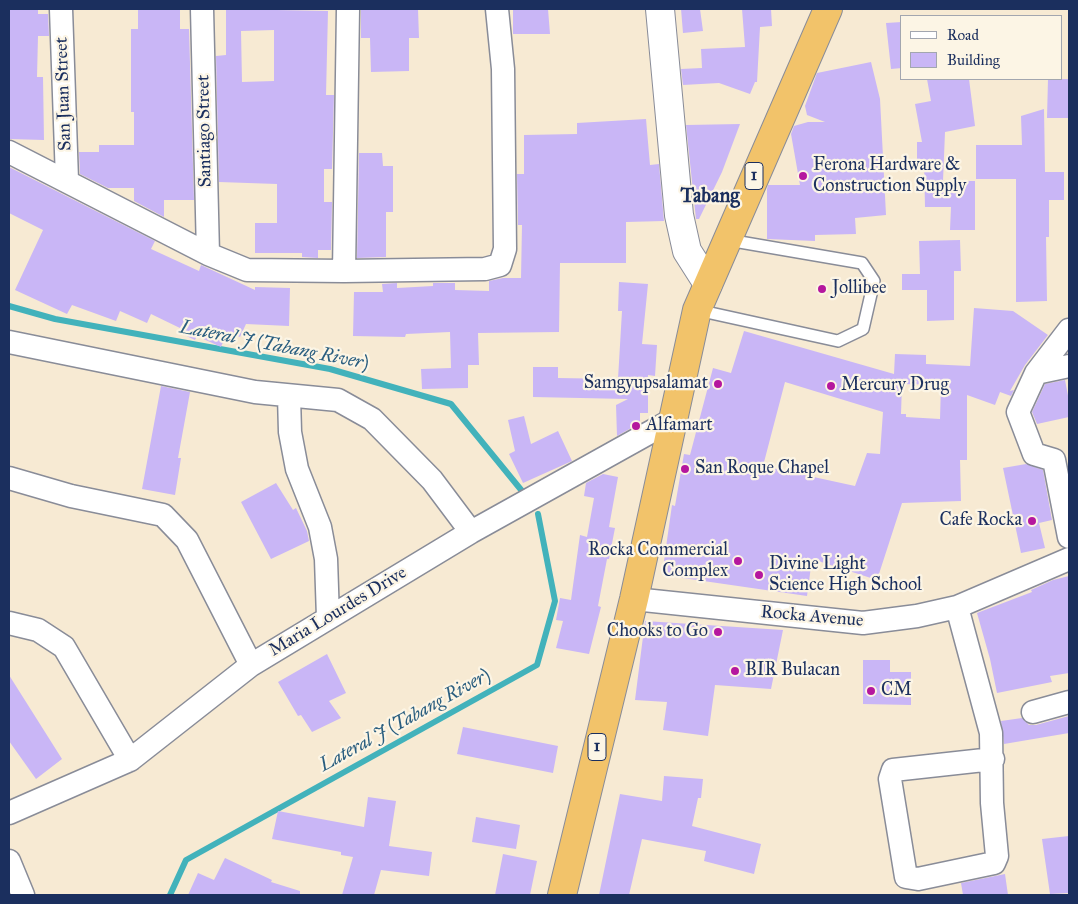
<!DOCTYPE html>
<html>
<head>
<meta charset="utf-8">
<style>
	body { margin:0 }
	#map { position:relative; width:1078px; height:904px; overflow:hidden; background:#f7ead3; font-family:"IM FELL Great Primer",serif }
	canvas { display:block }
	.frame { position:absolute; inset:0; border:10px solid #1b2f5e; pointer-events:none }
	.legend { position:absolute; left:900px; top:15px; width:162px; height:65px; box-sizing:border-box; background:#fcf5e5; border:1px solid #a2a6af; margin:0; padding:6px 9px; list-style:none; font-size:15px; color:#1b2f5e }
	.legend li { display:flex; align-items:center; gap:10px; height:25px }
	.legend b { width:25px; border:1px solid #a2a6af }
</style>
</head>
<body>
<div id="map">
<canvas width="1078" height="904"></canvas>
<div class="frame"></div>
<ul class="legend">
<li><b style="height:6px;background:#fff"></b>Road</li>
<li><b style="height:14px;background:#c9b6f6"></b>Building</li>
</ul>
</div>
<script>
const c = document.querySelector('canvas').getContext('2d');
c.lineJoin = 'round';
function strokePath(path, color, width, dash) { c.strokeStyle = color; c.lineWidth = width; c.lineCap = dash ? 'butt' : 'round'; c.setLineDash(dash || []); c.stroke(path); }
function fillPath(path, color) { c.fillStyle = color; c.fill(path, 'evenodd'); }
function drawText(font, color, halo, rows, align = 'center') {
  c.font = font + ' "IM FELL Great Primer",serif'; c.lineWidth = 4.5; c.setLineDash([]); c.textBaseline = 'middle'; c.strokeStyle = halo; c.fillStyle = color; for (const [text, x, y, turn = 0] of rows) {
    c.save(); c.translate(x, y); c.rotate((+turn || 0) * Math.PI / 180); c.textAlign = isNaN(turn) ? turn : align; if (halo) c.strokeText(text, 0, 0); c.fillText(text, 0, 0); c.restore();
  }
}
strokePath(new Path2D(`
	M9,306L55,319L330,369L451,404L522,491
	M170,895L186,860L537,665L555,601L538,514`), '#42b2bb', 6);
fillPath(new Path2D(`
	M9,9H38V14H48L49,36H38L37,77H43L44,140L9,139Z
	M138,9H180V29H189L194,200H164V217L134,201V188H108L80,174L79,152H99V145H134V112H131V29H138Z
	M226,9L328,11L326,95H334L332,169H324V202H332L331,250H318V258L302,257V253H255V223H277V184L219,182L216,56L226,55ZM274,30V81L242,82L241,31Z
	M361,9H418L419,38H409V71L371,72L370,38H361Z
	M513,9H548L550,34H513Z
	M681,9H700L703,31L683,33Z
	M742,9H771L772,26L760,27L757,82H755L750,94L719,83L683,85L681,69L702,68L701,49L745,47Z
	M902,22V68L891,69L886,23Z
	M871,62L880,99L886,215L855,218L856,234L815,235V241L767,239V189L768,185H800L791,134L794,126L808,122H825L807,115L805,106L817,73Z
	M927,79H969L975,126L945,132L943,181H975V230H950L951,207H925L924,159H917V142H922L915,104L931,101Z
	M1048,79H1069V118H1047Z
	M1044,109L1045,172H1064V200H1049V237H1046L1047,301L1016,302V179H976V145H1022L1021,116Z
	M646,119L650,165L659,164L664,221L626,222V263H560L559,332L478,333L479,365H468V388L422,389L421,369L451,368L450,332L406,334L405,337L353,336L354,292H383L382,284L397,283V288L433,286V283H455V290L489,291V281L503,278H521L522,225H518L517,174H524V135L577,134V123Z
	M740,124L722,172L699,219H696L686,125Z
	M359,153H382L383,166H393V212H386V257L357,258Z
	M9,167L155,241L151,249L199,271L201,265L255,290V287L290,288L289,326L246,324L240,337L227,332L221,347L197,336L195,340L180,333L182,329L151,314L147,323L120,311L116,321L72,305L67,314L15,290L43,230L9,213Z
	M960,240L961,271H954V320L927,321V290H902V274H920L919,241Z
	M619,282L648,284L642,344L657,345L655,376L648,375V413H640V423L617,436L616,405L628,399L533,397V367H558V378L618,379L622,311H618Z
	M974,308L1013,311L1048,335L1025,365L1010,391L1014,390L1011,396L1000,392L995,405L967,395V460H960L961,501L902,503L877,580L812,559L807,596L662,575L672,505L675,506L684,454L690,455L713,368L731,373L744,331L894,374L895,354L926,355V364L970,366ZM785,382L883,412L880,454L867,453L855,486L763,466ZM902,384L941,385L940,419L906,417V414H901Z
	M1065,380L1069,401V417L1037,424L1032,412L1045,384Z
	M161,386L190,392L178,458H181L175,495L142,489Z
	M524,416L531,444L558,431L572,461L523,483L509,454L515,451L508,420Z
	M1026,464L1043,470L1052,520L1039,523L1045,548L1021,553L1003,468Z
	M603,474L618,477L609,527L615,528L609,559H607L598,606L601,607L589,654L556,648L563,621L556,620L560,598L571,600L580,535L587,537L594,498L584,496L586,483Z
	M276,483L293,510L296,508L307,531L309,541L271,559L241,502Z
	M1069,576V673L1050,676L1052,682L997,693L990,659L977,613L1032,592L1031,590L1053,580Z
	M645,621L783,630L771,689L715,685L708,736L663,730L667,702L635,700Z
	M327,654L346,693L329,701L341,718L312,732L301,715L298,716L278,682Z
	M863,660H890V672H911V705L863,704Z
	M9,675L62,759L36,779L9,741Z
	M1069,716V733L1004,744L1001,721L1022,718L1029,725H1036Z
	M463,727L558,746L553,773L457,754Z
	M664,776L703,779L701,798H698L692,826L761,844L754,874L704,861L706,851L642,839L629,895H599L620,794L662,801Z
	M368,797L396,801L389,846L432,852L429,876L381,870L374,895H342L353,857L341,855V852L272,839L278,811L364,827Z
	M476,817L520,825L516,849L472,842Z
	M1069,836V893L1050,894L1042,839Z
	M503,854L537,861L530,895H495Z
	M225,858L272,880L271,882L300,891V895H188L198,873L214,880Z
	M1005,874L1008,895H963L961,883Z`), '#c9b6f6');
const service = new Path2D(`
	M697,310L838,341L863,329L874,281L862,263L728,240`);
const minor = new Path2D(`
	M61,9L67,180
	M202,9L208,254
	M9,152L208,254L247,270L344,271L485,269L500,265L505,249L503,69L497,9
	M344,271L348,9
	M1069,330L1036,373L1018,412L1034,454L1054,460L1069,537
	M9,342L255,392L338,400L372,419L432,480L471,532
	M1036,373L1069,366
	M289,396L290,432L297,469L320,527L326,559L328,618
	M9,478L71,496L163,515L187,540L251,665
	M634,599L863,623L917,616L957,607L1069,559
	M957,607L991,733L992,803L997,856L994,863L918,879L906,877L890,779L893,770L993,759
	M9,623L38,630L64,647L130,760
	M1033,712L1069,702
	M9,813L130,760L251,665L471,532L674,419
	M9,861L23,895`);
const tertiary = new Path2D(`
	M660,9L679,215L687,251L708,284`);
const trunk = new Path2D(`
	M562,895L634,599L697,310L828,9`);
strokePath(service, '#898c98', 14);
strokePath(minor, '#898c98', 25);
strokePath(tertiary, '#898c98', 30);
strokePath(trunk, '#898c98', 30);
strokePath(service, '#fff', 11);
strokePath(minor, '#fff', 22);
strokePath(tertiary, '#fff', 28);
strokePath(trunk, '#f2c36a', 28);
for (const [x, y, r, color] of [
	[803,176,5,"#b5179e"],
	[822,289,5,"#b5179e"],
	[718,384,5,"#b5179e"],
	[831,386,5,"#b5179e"],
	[636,426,5,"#b5179e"],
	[685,469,5,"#b5179e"],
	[1032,521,5,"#b5179e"],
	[738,561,5,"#b5179e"],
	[759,575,5,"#b5179e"],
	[718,632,5,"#b5179e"],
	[735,671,5,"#b5179e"],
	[871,691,5,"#b5179e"]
]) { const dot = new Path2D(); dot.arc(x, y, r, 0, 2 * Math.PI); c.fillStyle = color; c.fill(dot); strokePath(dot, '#fcf5e5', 2); }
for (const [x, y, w] of [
	[754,176,18],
	[597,747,18]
]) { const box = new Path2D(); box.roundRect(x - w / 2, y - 13.5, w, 27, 4); c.fillStyle = '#fcf5e5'; c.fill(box); strokePath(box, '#1b2f5e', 1); }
drawText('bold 16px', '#1b2f5e', null, [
	["1",754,176],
	["1",597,747]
]);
drawText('18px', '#1b2f5e', '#fcf5e5', [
	["San Juan Street",64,94,-92],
	["Santiago Street",205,131,-91],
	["Maria Lourdes Drive",338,612,-31],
	["Rocka Avenue",812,617,5]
]);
drawText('18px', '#1b2f5e', '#fcf5e5', [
	["Ferona Hardware &",813,166],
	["Construction Supply",813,187],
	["Jollibee",832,289],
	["Samgyupsalamat",708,384,"right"],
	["Mercury Drug",841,386],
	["Alfamart",646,426],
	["San Roque Chapel",695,469],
	["Cafe Rocka",1022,521,"right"],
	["Rocka Commercial",728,551,"right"],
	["Complex",728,572,"right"],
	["Divine Light",769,565],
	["Science High School",769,586],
	["Chooks to Go",708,632,"right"],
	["BIR Bulacan",745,671],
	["CM",881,691]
], 'left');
drawText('italic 19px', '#295d7f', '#fcf5e5', [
	["Lateral J (Tabang River)",274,346,11],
	["Lateral J (Tabang River)",405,721,-29]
]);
drawText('bold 20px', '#1b2f5e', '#fcf5e5', [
	["Tabang",710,197]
]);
</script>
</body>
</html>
